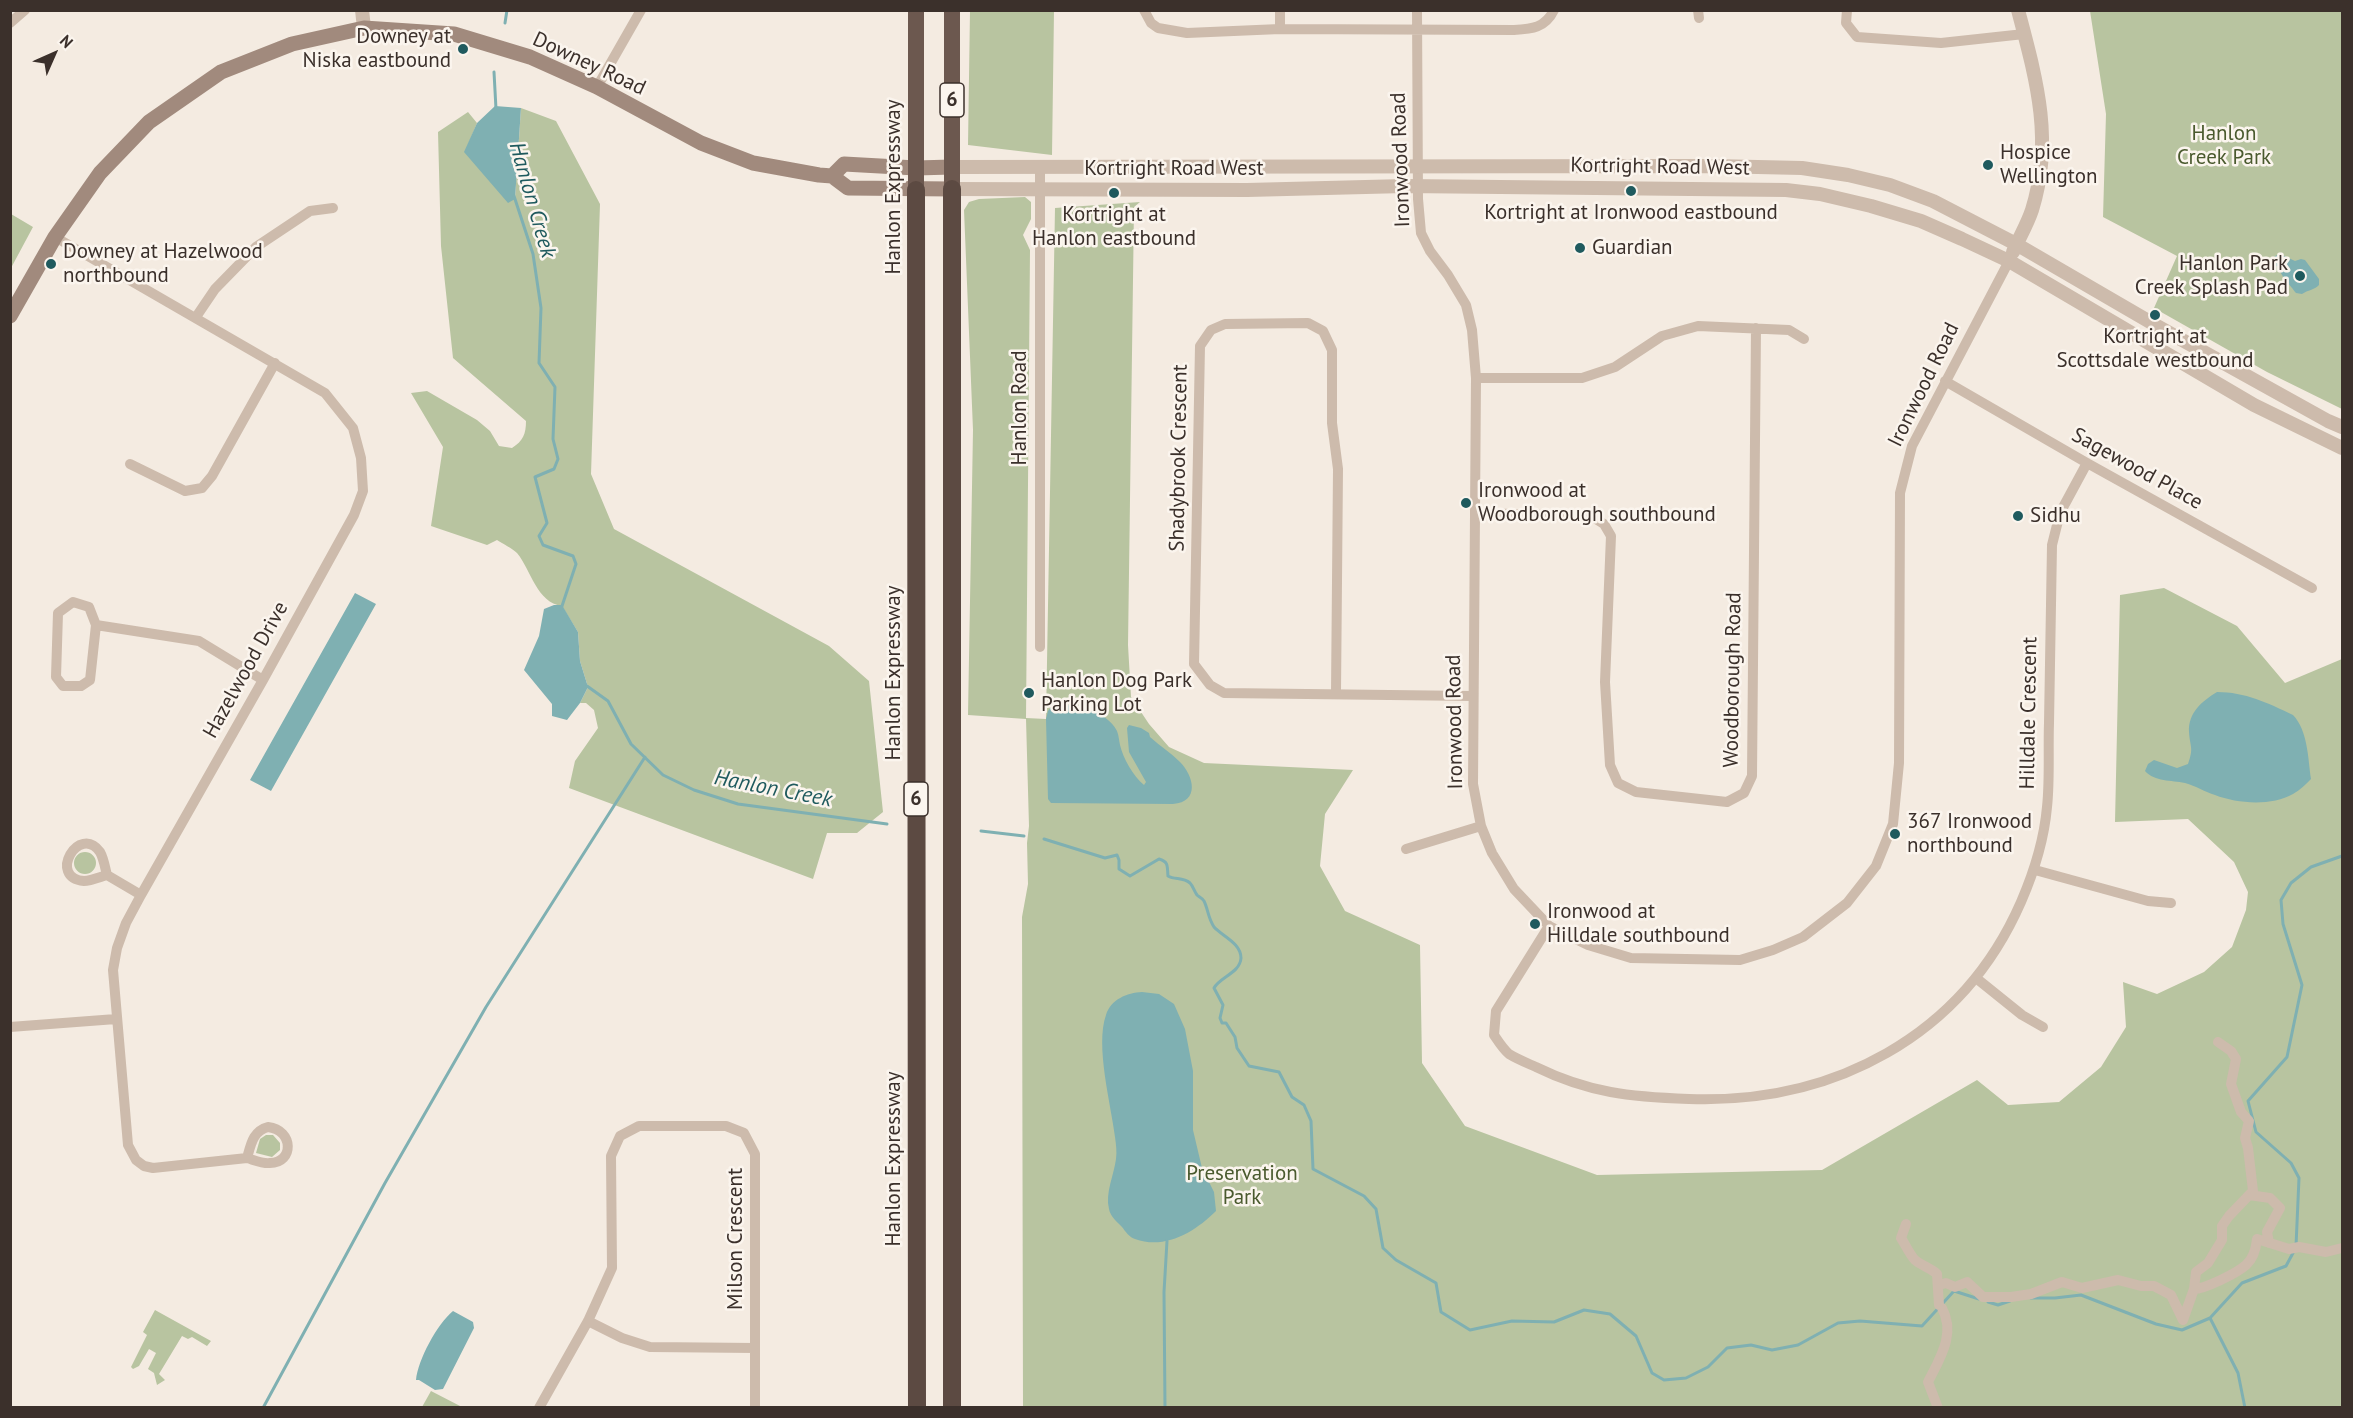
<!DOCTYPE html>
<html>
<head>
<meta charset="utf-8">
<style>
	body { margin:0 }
	#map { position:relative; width:2353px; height:1418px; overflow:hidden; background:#f4ebe1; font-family:"PT Sans",sans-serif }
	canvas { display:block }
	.frame { position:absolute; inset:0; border:12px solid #3b302b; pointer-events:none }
	.north { position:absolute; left:24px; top:24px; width:60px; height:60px; -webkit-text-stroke:4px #fbf5ee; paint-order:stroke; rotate:45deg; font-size:16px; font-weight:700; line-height:24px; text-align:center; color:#3b302b }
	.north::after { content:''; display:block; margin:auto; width:21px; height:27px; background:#3b302b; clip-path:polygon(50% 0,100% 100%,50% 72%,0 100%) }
</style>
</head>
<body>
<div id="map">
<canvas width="2353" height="1418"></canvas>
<div class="frame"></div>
<div class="north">N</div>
</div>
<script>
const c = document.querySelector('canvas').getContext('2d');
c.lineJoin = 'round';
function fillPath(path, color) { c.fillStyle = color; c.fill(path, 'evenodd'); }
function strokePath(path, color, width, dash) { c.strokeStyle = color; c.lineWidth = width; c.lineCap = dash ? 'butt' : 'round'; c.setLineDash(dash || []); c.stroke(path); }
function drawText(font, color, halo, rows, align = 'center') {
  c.font = font + ' "PT Sans",sans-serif'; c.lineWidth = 5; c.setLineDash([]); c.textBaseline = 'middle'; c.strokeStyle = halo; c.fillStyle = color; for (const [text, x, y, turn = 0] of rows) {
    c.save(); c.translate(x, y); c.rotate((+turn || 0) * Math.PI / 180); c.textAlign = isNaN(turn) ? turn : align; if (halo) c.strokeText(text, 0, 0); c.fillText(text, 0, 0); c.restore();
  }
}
fillPath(new Path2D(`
	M970,11H1054L1052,155L968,145Z
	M2090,11H2342V409L2267,372L2154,308L2177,256L2103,217L2106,114Z
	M521,108L556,121L600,204L591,474L614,529L829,646L869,681L883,812L857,833H827L813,879L569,788L575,761L598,728L594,710L586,703H580L588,687L580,661L578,632L562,606C537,603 531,570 517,553C512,548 503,544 497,540L487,545L431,526L443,447L411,393L427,391L477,420L490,431L499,446L512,448C523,441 526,434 526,421L453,358L441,246L438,132L468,112L477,123L465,152L515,199Z
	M1025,197L1031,202V219L1023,235L1030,250L1026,718L1046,719L1055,208L1140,202L1134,207L1128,645L1131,697L1149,724L1169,747L1204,763L1353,770L1325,814L1320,866L1345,911L1420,945L1422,1063L1465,1126L1597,1175L1822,1170L1977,1080L2008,1105L2059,1102L2101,1067L2126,1027L2123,982L2157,994L2204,972L2232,947L2246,910L2248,892L2234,862L2188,819L2115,822L2120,595L2164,588L2237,626L2285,683L2342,659V1407H1023L1022,917L1028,884L1027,843L1029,826L1026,719L968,715L973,430L964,210L969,202L979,199Z
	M11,214L33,227L11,268Z
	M74 863a11 11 0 1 1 22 0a11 11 0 1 1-22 0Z
	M266,1135H273L280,1143V1150L272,1157L256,1153L260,1139Z
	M155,1310L211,1341L207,1346L192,1337L188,1339L182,1336L159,1374L165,1380L157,1385L154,1373L148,1369L156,1353L149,1349L139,1366L133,1369L131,1367L147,1335L143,1332Z
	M431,1391L462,1407H422Z`), '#b8c4a0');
fillPath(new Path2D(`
	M495,106L521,108L515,199L508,203L464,152L477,123Z
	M2280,254L2295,261L2301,259L2305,260L2319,279V285C2314,290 2308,290 2302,294L2296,293C2291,286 2279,274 2279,267L2274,265L2275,256Z
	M355,593L376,604L271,791L250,780Z
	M554,605H562L578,632L580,661L588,687L580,703L567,720L552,716V704L524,670L539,636L544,609Z
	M2217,692C2245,692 2268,703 2293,715C2308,731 2308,758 2311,779C2306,784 2300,790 2293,794C2272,806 2238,804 2215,795C2205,792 2196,786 2185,783C2171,780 2155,782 2145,771L2148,764L2154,760L2177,768L2188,764C2194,747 2190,748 2189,732C2188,713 2202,701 2217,692Z
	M1055,703C1075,706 1107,710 1117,731C1119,736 1119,741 1120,745C1123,758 1133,776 1144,785L1146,782L1129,752L1127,728L1129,725L1141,728L1149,733L1150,737C1160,746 1171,753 1180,762C1194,776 1200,802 1173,804L1051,803L1048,799L1046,719L1048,711Z
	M1142,992L1159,994L1174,1004L1185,1029L1193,1071V1130L1202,1168L1214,1192L1216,1211C1195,1232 1165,1250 1135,1239C1130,1238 1125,1231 1122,1227C1117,1222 1110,1216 1109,1209C1105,1193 1114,1175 1116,1159C1117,1152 1116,1144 1115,1137C1111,1104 1095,1046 1106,1015C1111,999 1127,993 1142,992Z
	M453,1311L473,1322L474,1328L443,1389L435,1390L419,1380H416C418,1360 437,1324 453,1311Z`), '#7fb0b2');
strokePath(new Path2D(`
	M505,23L507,10
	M494,72L496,109
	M514,196L533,254L541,308L539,363L555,387L553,439L558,459L554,469L535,477L547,523L539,536L543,545L573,556L576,564L561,609
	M587,686L608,701L631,744L663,775L694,790L738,804L887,824
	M981,831L1024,836
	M1044,839L1105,858L1117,855L1119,860V869L1130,876L1159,859C1169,862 1167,866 1168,876C1175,880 1183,877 1190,883C1193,886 1194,891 1197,895C1199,897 1202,898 1204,901C1208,909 1208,918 1214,927C1222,936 1241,943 1241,958C1240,973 1220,977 1214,988L1223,1005L1220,1018L1222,1023H1226L1235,1037L1237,1048L1249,1066L1279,1072L1292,1097L1304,1105L1311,1121L1313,1169L1364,1196L1376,1209L1383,1248L1396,1260L1436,1283L1441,1312L1470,1330L1512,1321L1554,1322L1584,1310L1610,1314L1636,1336L1652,1373L1664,1380L1686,1378L1708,1367L1727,1348L1751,1345L1772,1350L1798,1345L1838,1323L1860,1321L1922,1326L1954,1291L1979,1299
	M2296,1246L2299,1178L2291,1163L2256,1132L2248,1101L2287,1057L2302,985L2283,924L2281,900L2291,883L2311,867L2342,856
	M2031,1298H2055L2081,1295L2156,1324L2182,1330L2210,1318L2242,1283L2286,1266L2293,1253
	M1988,1302L1998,1305L2010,1301
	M2210,1318L2238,1373L2245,1408
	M263,1408L385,1183L486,1007L645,757
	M1165,1408L1164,1292L1167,1241`), '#7fb0b2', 3);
strokePath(new Path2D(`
	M1144,10L1151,23L1158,28L1187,33L1280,29L1514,30C1532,29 1545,28 1554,10
	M1417,10L1418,199L1421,233L1430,251L1448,275L1466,305L1472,330L1476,378L1473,784L1481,826L1492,853L1514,889L1549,926L1588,945L1631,958L1740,960L1773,950L1803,937L1847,903L1876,866L1893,824L1899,763L1900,493L1912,446L2009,261
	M1698,10L1699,18
	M1847,10L1846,23L1857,37L1941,43L2024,34
	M10,23L25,10
	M1280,29V10
	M597,87L641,10
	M55,237L325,393L353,428L361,458L363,491L354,515L263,680L141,895L126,923L117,948L113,970L128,1145L136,1160L144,1166L153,1168L247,1158
	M196,317L215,289L256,247L310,211L333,208
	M1476,378H1582L1615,367L1662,336L1698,326L1789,330L1804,339
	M1945,381L2087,463L2312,588
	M130,464L185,491L202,488L212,476L275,363
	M1475,513L1591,516L1604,524L1611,536L1605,682L1610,765L1618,783L1636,792L1727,802L1744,793L1752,776L1756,328
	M73,602L89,607L96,625L90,680L81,686H63L56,677L58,613Z
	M96,625L199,641L263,680
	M1040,647V169
	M1336,693L1338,469L1332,423V350L1323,331L1308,323L1225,324L1211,330L1200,346L1194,664L1210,685L1224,693L1472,696
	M1406,849L1481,826
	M2035,870L2148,901L2171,903
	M107,875C100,877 91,881 84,881C47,878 79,823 100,852C104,859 105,868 107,875L141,895
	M1549,926L1496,1011L1494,1035C1498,1041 1503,1049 1509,1054C1517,1059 1527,1063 1536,1067C1589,1093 1631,1097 1689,1099C1833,1104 1962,1037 2021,902C2034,872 2044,841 2047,807C2050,780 2048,751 2049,723C2050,664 2051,604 2052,545L2060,513L2087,463
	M1976,978L2022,1015L2043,1027
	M10,1027L116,1019
	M268,1127C294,1130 294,1163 270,1163C263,1164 254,1160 247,1158C251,1144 253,1131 268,1127Z
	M2249,1195L2270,1198L2280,1208L2267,1232L2269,1243
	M1906,1224L1901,1238C1905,1244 1910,1255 1915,1260C1922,1266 1931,1268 1937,1274L1939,1305
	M1939,1285L1946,1283L1955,1287L1967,1282L1983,1297H2011L2031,1294L2062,1282L2082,1288L2118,1280L2141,1286H2154L2171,1295L2183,1320L2194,1289C2205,1289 2237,1273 2246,1265C2254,1258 2256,1249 2257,1239L2289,1249L2299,1247L2326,1252L2342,1248
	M2194,1289L2196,1272L2208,1263L2222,1240V1226L2229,1216L2253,1191L2248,1148L2245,1138L2249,1121L2241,1112L2231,1084L2236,1059L2231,1051L2218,1042
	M588,1321L622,1338L650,1347L755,1348
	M539,1408L588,1321L612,1268L611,1156L620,1136L639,1126H726L744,1133L755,1154V1408
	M1938,1408L1928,1382C1940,1358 1956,1334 1942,1308`), '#cdbbac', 10);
strokePath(new Path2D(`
	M362,10L364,28
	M952,167L1713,166L1802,168L1848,175L1890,185L1933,201L2016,244L2157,326L2328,421L2342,427
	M952,189L1247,190L1405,186L1786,190L1820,194L1871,206L1921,221L1962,239L2009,261L2254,405L2342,448
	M2013,252C2019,238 2027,225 2032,210C2054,140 2036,78 2018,10`), '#cdbbac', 14);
strokePath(new Path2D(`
	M832,176L844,164L916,168L952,167
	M10,316L55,237L100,173L149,122L221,72L292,44L364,28L454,34L530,57L597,87L701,143L753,163L819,175L832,176L848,188L952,189`), '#a18a7d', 15);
strokePath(new Path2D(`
	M916,10V190
	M952,10V189`), '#6c584f', 16);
strokePath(new Path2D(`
	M916,190L917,1408
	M952,1408V189`), '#5c4a42', 18);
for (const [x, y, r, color] of [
	[463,49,6,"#1f5a5e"],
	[1988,165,6,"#1f5a5e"],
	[1631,191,6,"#1f5a5e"],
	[1114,193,6,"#1f5a5e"],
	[1580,248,6,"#1f5a5e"],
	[51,264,6,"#1f5a5e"],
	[2300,276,6,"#1f5a5e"],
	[2155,315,6,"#1f5a5e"],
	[1466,503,6,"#1f5a5e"],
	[2018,516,6,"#1f5a5e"],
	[1029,693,6,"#1f5a5e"],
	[1895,834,6,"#1f5a5e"],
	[1535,924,6,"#1f5a5e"]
]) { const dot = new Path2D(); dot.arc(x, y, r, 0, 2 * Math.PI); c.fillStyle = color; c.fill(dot); strokePath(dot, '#fbf5ee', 2); }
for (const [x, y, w] of [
	[952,100,24],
	[916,799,24]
]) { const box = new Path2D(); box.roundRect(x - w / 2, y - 17, w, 34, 4.5); c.fillStyle = '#fbf5ee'; c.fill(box); strokePath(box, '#3b302b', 1.5); }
drawText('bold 20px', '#3b302b', null, [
	["6",952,100],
	["6",916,799]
]);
drawText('21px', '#3b302b', '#fbf5ee', [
	["Downey at",451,37,"right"],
	["Niska eastbound",451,61,"right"],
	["Hospice",2000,153],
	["Wellington",2000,177],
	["Kortright at Ironwood eastbound",1631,213,"center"],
	["Kortright at",1114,215,"center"],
	["Hanlon eastbound",1114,239,"center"],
	["Guardian",1592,248],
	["Downey at Hazelwood",63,252],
	["northbound",63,276],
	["Hanlon Park",2288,264,"right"],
	["Creek Splash Pad",2288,288,"right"],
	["Kortright at",2155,337,"center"],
	["Scottsdale westbound",2155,361,"center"],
	["Ironwood at",1478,491],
	["Woodborough southbound",1478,515],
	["Sidhu",2030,516],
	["Hanlon Dog Park",1041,681],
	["Parking Lot",1041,705],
	["367 Ironwood",1907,822],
	["northbound",1907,846],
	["Ironwood at",1547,912],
	["Hilldale southbound",1547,936]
], 'left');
drawText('21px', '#3b302b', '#fbf5ee', [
	["Downey Road",589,64,25],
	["Ironwood Road",1401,160,-92],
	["Kortright Road West",1660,167,1],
	["Kortright Road West",1174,169],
	["Hanlon Expressway",894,187,-90],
	["Ironwood Road",1924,385,-64],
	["Hanlon Road",1020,408,-90],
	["Shadybrook Crescent",1179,458,-89],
	["Sagewood Place",2137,469,29],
	["Hazelwood Drive",246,670,-61],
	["Hanlon Expressway",894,673,-90],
	["Woodborough Road",1733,680,-89],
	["Hilldale Crescent",2029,713,-89],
	["Ironwood Road",1455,722,-91],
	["Hanlon Expressway",894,1159,-90],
	["Milson Crescent",736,1239,-90]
]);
drawText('21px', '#4a5a2e', '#fbf5ee', [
	["Hanlon",2224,134],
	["Creek Park",2224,158],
	["Preservation",1242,1174],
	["Park",1242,1198]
]);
drawText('italic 22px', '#1f5a5e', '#fbf5ee', [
	["Hanlon Creek",532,200,74],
	["Hanlon Creek",773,789,11]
]);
</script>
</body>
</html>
